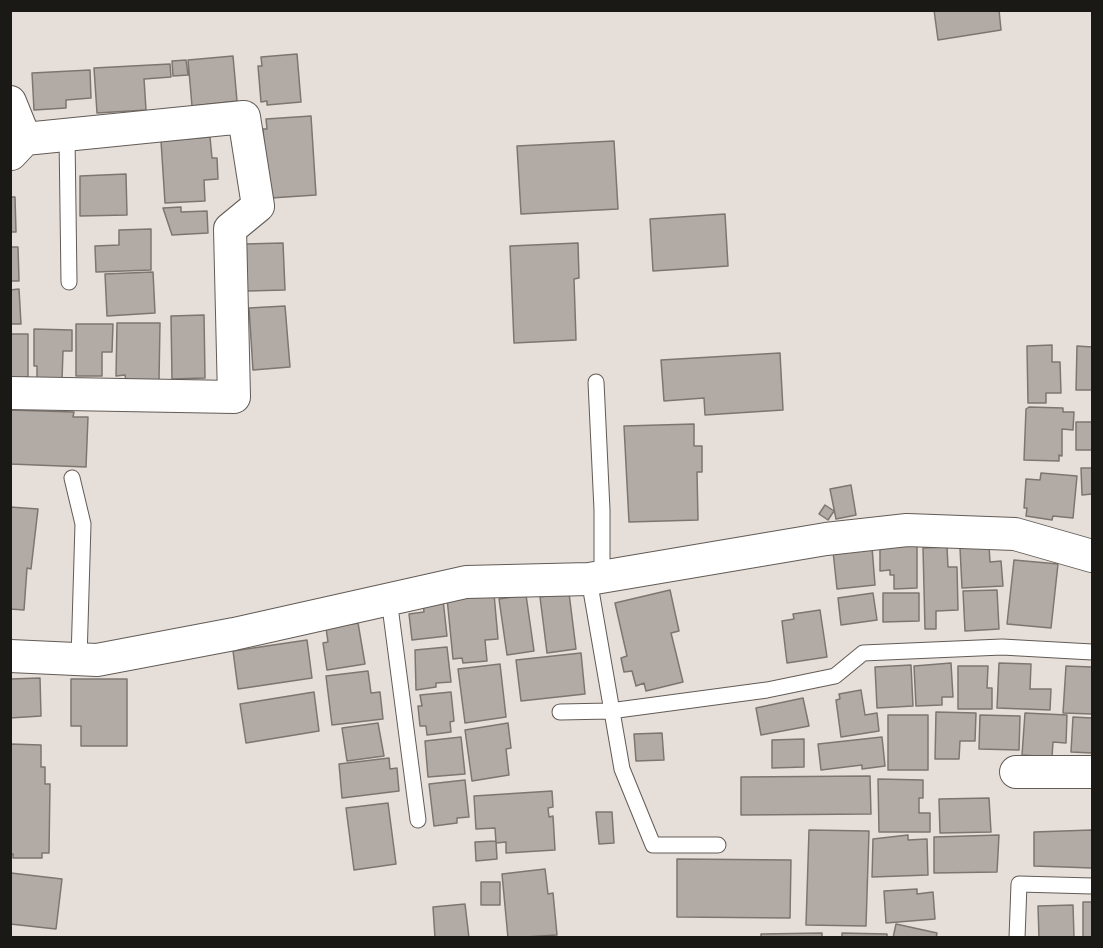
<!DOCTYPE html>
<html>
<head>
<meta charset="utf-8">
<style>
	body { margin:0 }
	#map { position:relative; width:1103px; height:948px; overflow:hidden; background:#e6ded8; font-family:"Asap Condensed",sans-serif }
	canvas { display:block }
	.frame { position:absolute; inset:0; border:12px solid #1b1916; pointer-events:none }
</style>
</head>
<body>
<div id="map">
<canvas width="1103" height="948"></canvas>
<div class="frame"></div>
</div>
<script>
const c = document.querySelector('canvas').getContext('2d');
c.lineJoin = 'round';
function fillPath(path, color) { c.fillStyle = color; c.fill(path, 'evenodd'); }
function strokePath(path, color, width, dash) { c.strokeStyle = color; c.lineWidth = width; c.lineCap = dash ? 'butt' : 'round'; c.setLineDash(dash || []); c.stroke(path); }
const building = new Path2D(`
	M934,10H999L1001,30L938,40Z
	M297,54L301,102L267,105V101L261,102L258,66H262L261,57Z
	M233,56L237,101L192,106L188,60Z
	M186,60L188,75L173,76L172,61Z
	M170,64L171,77L144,79L146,110L97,113L94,68Z
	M90,70L91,98L66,100V108L34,110L32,73Z
	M311,116L316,195L271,198L267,188L263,129H267L266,119Z
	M210,137L212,158H217L218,179L204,180L205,201L165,203L161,141Z
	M614,141L618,209L521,214L517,146Z
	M126,174L127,215L80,216V176Z
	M10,197H15L16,232H10Z
	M181,207V212L207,211L208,233L172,235L163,208Z
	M725,214L728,266L653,271L650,219Z
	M151,229V270L96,272L95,246L119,245V230Z
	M283,243L285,290L247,291L245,244Z
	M578,243L579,278L574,279L576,340L514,343L510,246Z
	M10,247H18L19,281H10Z
	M153,272L155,313L107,316L105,274Z
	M19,289L21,324H10V290Z
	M285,306L290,367L253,370L249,308Z
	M204,315L205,378L172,379L171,316Z
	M117,323H160L159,381H126L125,375L116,376Z
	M76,324H113L112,352H102V376H76Z
	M34,329L72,330V351H63L62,380H37V366H34Z
	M10,334H28V377H25V383H10Z
	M1052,345V362H1060L1061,393H1046V403H1028L1027,346Z
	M1077,346L1092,347V390H1076Z
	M780,353L783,410L705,415L704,398L664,401L661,360Z
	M1029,407L1063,408V412H1074L1073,430L1062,429V456L1059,455V461L1024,460L1026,409Z
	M10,410L74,412L73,417H88L86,467L10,464Z
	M1076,422H1092V450H1076Z
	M694,424V446H702V472H697L698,520L629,522L624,426Z
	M1081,468H1092V494L1082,495Z
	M1041,473L1077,476L1073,518L1053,516L1052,520L1026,516L1027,508H1024L1026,479L1040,480Z
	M851,485L856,515L836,519L830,489Z
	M825,505L834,511L828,520L819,514Z
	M10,507L38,509L31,569L27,568L24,610L10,609Z
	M917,544V588L894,589V575H890V570L880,571V545Z
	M989,546L990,562L1001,561L1003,586L962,588L960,548Z
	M872,547L875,585L837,589L833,551Z
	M947,547L948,567H957L958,610L936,611V629H925L923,548Z
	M1014,560L1058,564L1051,628L1007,624Z
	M670,590L679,631L671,633L683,682L646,691L644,683L636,686L632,671L624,672L621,658L627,656L615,603Z
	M997,590L999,629L965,631L963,591Z
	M569,593L576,649L547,653L540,597Z
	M873,593L877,620L841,625L838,598Z
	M883,593H919V621L883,622Z
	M494,594L498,639L485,640L487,661L463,663L462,658L453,659L447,598Z
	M526,595L534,651L507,655L499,599Z
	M443,600L447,636L412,640L409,614L424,612L423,602Z
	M820,610L827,657L787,663L782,621L794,619L793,614Z
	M358,623L365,664L327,670L323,643L328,642L326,628Z
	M307,640L312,678L238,689L233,651Z
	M447,647L451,682L436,683V687L416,690L415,650Z
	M581,653L585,694L521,701L516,660Z
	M951,663L953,697H942V705L916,706L914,666Z
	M999,663L1031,664L1030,689H1051L1050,710L997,708Z
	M500,664L506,717L465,723L458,669Z
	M911,665L913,706L877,708L875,667Z
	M958,666H988L987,688H992V709H958Z
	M1066,666L1092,667V714L1063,713Z
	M368,671L371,693L380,692L383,719L332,725L326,676Z
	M40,678L41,716L10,718V679Z
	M71,679H127V746H81V726H71Z
	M861,690L865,715L877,713L879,731L841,737L836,700L840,699L839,694Z
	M314,692L319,731L246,743L240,704Z
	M451,692L454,721L450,722L451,732L427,735L426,726H420L418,706H422L420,695Z
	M803,698L809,726L761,735L756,708Z
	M936,712L976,713L975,741H960L959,759H935Z
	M1025,713L1067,715L1066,743L1053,742L1052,757L1022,755Z
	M888,715H928V770H888Z
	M980,715L1020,716L1019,750L979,749Z
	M1073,717L1092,718V753L1071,752Z
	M378,723L384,756L347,761L342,728Z
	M508,723L511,748L506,749L509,775L472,781L465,730Z
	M662,733L664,760L636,761L634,734Z
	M461,737L465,774L428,777L425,741Z
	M882,737L885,766L862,769V765L821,770L818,744Z
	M804,739V767L772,768V740Z
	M10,744L41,745V767H45V784H50L49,853H42V858H13V854H10Z
	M389,758L390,769L397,768L399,791L342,798L339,764Z
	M870,776L871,814L741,815V777Z
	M878,779L923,780V798H919V813H930V832H879Z
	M465,780L469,817L457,818V823L434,826L429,784Z
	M552,791L553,807L548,808L549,817L553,816L555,850L506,853V842L496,843L495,828L476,829L474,796Z
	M989,798L991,832L940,833L939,799Z
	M388,803L396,864L354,870L346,808Z
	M596,812H612L614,843L599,844Z
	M809,830L869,831L866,926L806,925Z
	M1092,830V868L1034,866V832Z
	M908,835V840L927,839L928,875L872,877L873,839Z
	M999,835L997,872L934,873V837Z
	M496,841L497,859L476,861L475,842Z
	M677,859L791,860L790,918L677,917Z
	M545,869L548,894L553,893L557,935L508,938L502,874Z
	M11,873L62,879L56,929L10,924Z
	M481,882H500V905H481Z
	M917,889V894L933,892L935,919L886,923L884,891Z
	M1083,902H1092V938H1083Z
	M465,904L469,938H435L433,907Z
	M1073,905L1074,938H1039L1038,906Z
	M896,924L937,933L936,938H893Z
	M822,933V938H761V934Z
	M842,933L887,934V938H842Z`);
fillPath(building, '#b2aba5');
strokePath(building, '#7d7670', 1.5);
const lane = new Path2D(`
	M67,136L69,282
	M596,382L602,510V576
	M72,478L83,524L79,659
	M589,579L622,769L653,845H718
	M389,599L418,820
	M560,712L610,711L767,690L835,676L863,653L1002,647L1092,652
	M1017,938L1019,884L1092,886`);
const street = new Path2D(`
	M10,102L25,139L11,154
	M10,393L234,397L230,229L258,206L244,117L25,139
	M10,656L97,660L234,634L466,582L589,579L826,539L907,530L1015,534L1092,556
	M1016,772H1092`);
strokePath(lane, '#625b56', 17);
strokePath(street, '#625b56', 34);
strokePath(lane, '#fff', 15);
strokePath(street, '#fff', 32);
</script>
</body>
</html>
